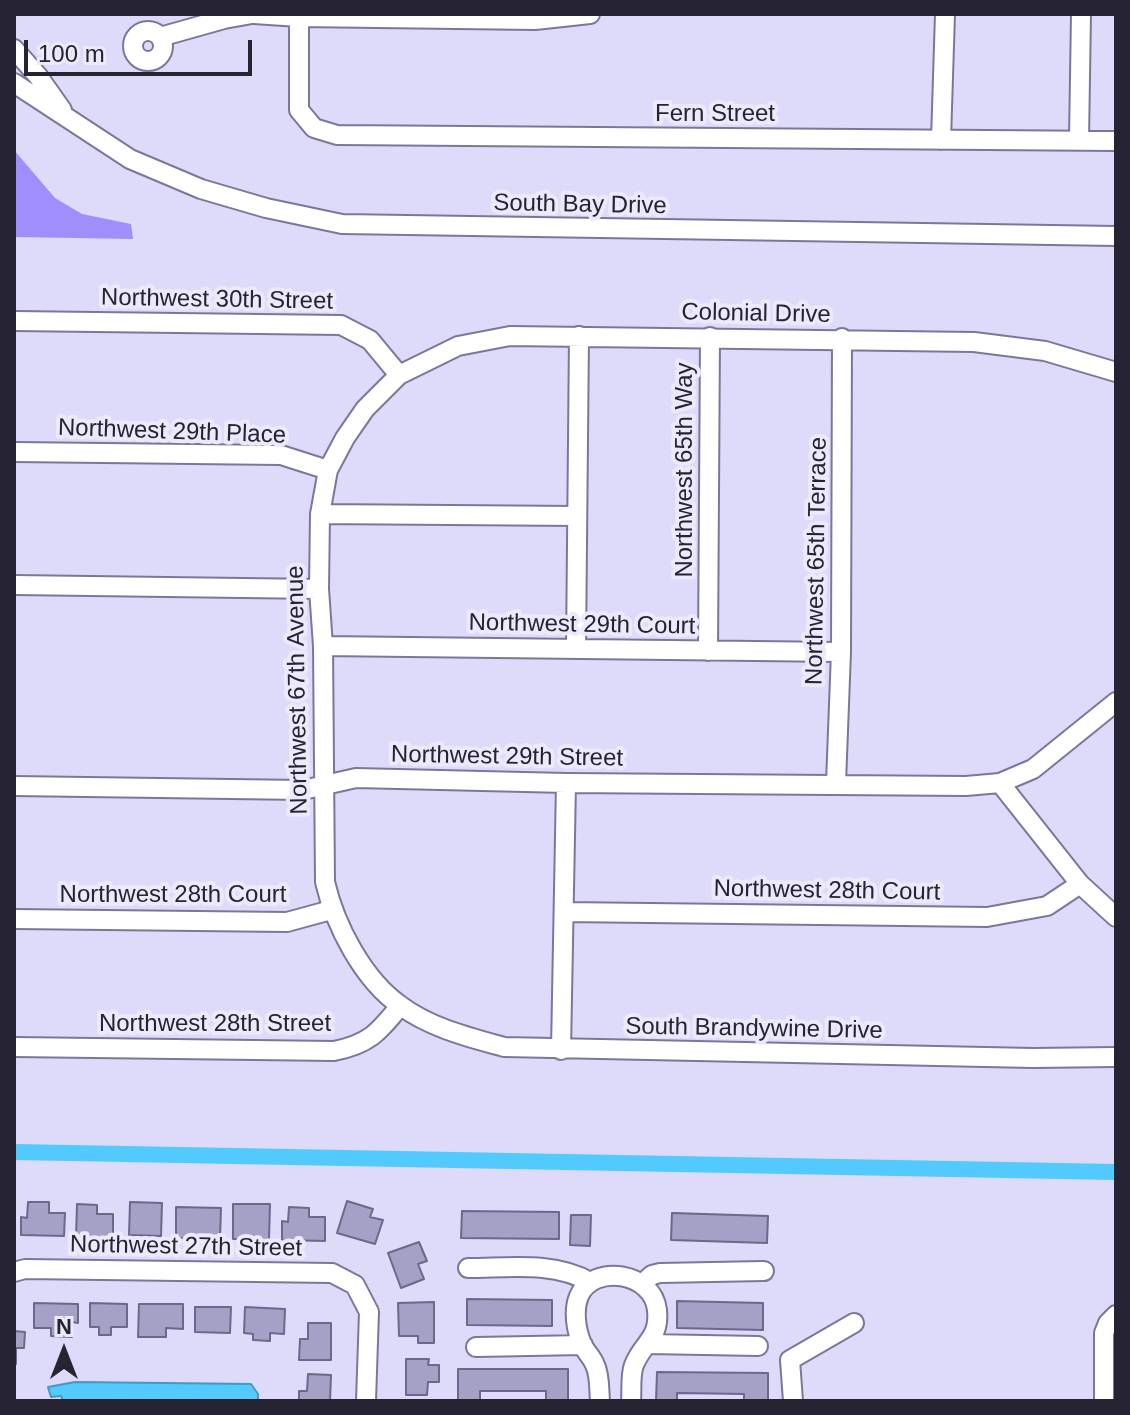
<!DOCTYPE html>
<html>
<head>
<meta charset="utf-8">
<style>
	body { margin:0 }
	#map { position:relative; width:1130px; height:1415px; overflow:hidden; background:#dddafa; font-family:Helvetica,sans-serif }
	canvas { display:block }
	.frame { position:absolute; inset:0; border:16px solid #262433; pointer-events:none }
	.north { position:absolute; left:24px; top:1311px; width:80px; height:80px; -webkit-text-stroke:6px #ebe9fa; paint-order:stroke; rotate:0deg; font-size:22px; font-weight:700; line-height:32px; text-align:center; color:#262433 }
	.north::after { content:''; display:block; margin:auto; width:28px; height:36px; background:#262433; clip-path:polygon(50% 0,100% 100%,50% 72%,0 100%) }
	.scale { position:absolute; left:24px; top:40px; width:228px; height:36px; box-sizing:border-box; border:4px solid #262433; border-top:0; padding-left:10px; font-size:24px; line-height:28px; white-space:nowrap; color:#262433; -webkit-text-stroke:6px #ebe9fa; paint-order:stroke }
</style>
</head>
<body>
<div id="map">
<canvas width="1130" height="1415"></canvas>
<div class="frame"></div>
<div class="north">N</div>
<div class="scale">100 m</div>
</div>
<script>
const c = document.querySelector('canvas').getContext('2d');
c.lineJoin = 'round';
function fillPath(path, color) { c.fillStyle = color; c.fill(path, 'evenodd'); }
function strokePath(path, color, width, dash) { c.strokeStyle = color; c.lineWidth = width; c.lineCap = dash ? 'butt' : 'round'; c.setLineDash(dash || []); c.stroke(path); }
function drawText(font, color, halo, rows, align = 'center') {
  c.font = font + ' Helvetica,sans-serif'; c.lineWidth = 8; c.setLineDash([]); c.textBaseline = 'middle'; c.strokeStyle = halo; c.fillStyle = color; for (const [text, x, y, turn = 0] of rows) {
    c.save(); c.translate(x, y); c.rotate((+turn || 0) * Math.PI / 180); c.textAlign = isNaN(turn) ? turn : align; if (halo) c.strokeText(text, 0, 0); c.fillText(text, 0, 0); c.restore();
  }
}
fillPath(new Path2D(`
	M14,150L55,198L82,214L131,224L133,239L14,237Z`), '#a18efd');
const water = new Path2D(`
	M75,1382L251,1384L258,1394V1401H63L61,1396L51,1397L48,1387Z`);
fillPath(water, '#53cafd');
strokePath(water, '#4698c0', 2);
strokePath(new Path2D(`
	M14,1152L1116,1172`), '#53cafd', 16);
const building = new Path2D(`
	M347,1201L373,1209L370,1217L383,1220L375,1244L337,1233Z
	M28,1202H49V1213H65L64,1236L21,1235V1217L27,1218Z
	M130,1202L162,1203L161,1236L129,1235Z
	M77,1204L97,1205V1214H113V1237H76Z
	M233,1204H270L269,1239H233Z
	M176,1207L221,1208L220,1239L176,1238Z
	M289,1207L309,1208V1217H325V1241L282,1240V1221L288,1222Z
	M462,1211L559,1212V1239L461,1238Z
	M672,1213L768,1216L767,1243L671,1240Z
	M571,1215H591L590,1246L570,1245Z
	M419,1242L427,1261L418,1264L424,1279L401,1288L388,1253Z
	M467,1299L552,1300V1326L467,1325Z
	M677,1301L763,1303V1330L677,1328Z
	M434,1302V1343H418V1336H399L398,1303Z
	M34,1303L78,1304V1323L72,1322V1337L51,1336V1328H34Z
	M90,1303L127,1304V1327H111V1335H99V1327H90Z
	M139,1304H183V1329L166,1328V1337H138Z
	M195,1307H231L230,1333L195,1332Z
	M245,1307L285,1309L284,1334L270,1333V1341L253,1340V1334L244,1333Z
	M308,1323H331V1360H299L300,1339H308Z
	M14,1331L25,1332L24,1348H16V1364Z
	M406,1359H429L428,1365H439V1382H428L427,1395H406Z
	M458,1369H568V1401H546V1391H480V1401H458Z
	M657,1372L768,1373V1401H744V1394L677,1393V1401H656Z
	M308,1374L331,1375L330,1401H299V1391H307Z`);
fillPath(building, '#a4a0c6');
strokePath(building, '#6c688b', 2);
const minor = new Path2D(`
	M254,14L299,17L535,20L590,14
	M299,17V110L314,128L337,135L1116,141
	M133 46a15 15 0 1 1 30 0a15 15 0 1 1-30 0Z
	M160,37L224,19L252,14
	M14,49L38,76L62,110
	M14,83L130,159L201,189L266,208L342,224L1116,236
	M941,140L945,14
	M1079,140L1081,14
	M14,321L341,325L370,340L399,375
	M1116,372L1045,351L974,342L510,336L458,346L399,375L365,409L345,438L328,470L320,514L319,589L323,646L325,882C335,925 363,980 401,1006C431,1028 468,1037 504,1047L1033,1058L1116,1057
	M14,452L281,455L328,470
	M320,514L577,516
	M14,585L319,589
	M323,646L841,652
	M576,648L579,336
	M708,651L710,337
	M836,783L841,652L842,338
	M1000,783L1080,884L1116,917
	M14,786L303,790L356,778L566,783L966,786L1000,783L1033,769L1116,702
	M565,912L987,917L1047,906L1080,884
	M14,919L287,922L331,910
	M14,1047L334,1051C369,1044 378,1033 400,1006
	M561,1050L566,783
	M468,1268C508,1268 554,1261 590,1282
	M14,1272L25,1269L332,1273L355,1285L369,1312L366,1401
	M643,1283L652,1275L660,1273L764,1271
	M649,1344L758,1346
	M476,1347L583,1345
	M600,1401C599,1390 600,1375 595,1365C592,1357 585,1351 582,1344C576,1330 573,1310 579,1296C593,1263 653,1272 657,1310C660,1339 643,1342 634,1365C630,1375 632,1390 631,1401
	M793,1401L790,1360L854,1323
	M1104,1401V1333L1108,1323L1116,1315`);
strokePath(minor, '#7b779b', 22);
strokePath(minor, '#fff', 18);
drawText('24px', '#262433', '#ebe9fa', [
	["Fern Street",715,114],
	["South Bay Drive",580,205,1],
	["Northwest 30th Street",217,300,1],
	["Colonial Drive",756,314,1],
	["Northwest 29th Place",172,432,2],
	["Northwest 65th Way",685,470,-90],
	["Northwest 65th Terrace",817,561,-89],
	["Northwest 29th Court",582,625,1],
	["Northwest 67th Avenue",298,690,-91],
	["Northwest 29th Street",507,757,1],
	["Northwest 28th Court",827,891,1],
	["Northwest 28th Court",173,895],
	["Northwest 28th Street",215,1024],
	["South Brandywine Drive",754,1029,1],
	["Northwest 27th Street",186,1247,1]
]);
</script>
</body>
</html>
